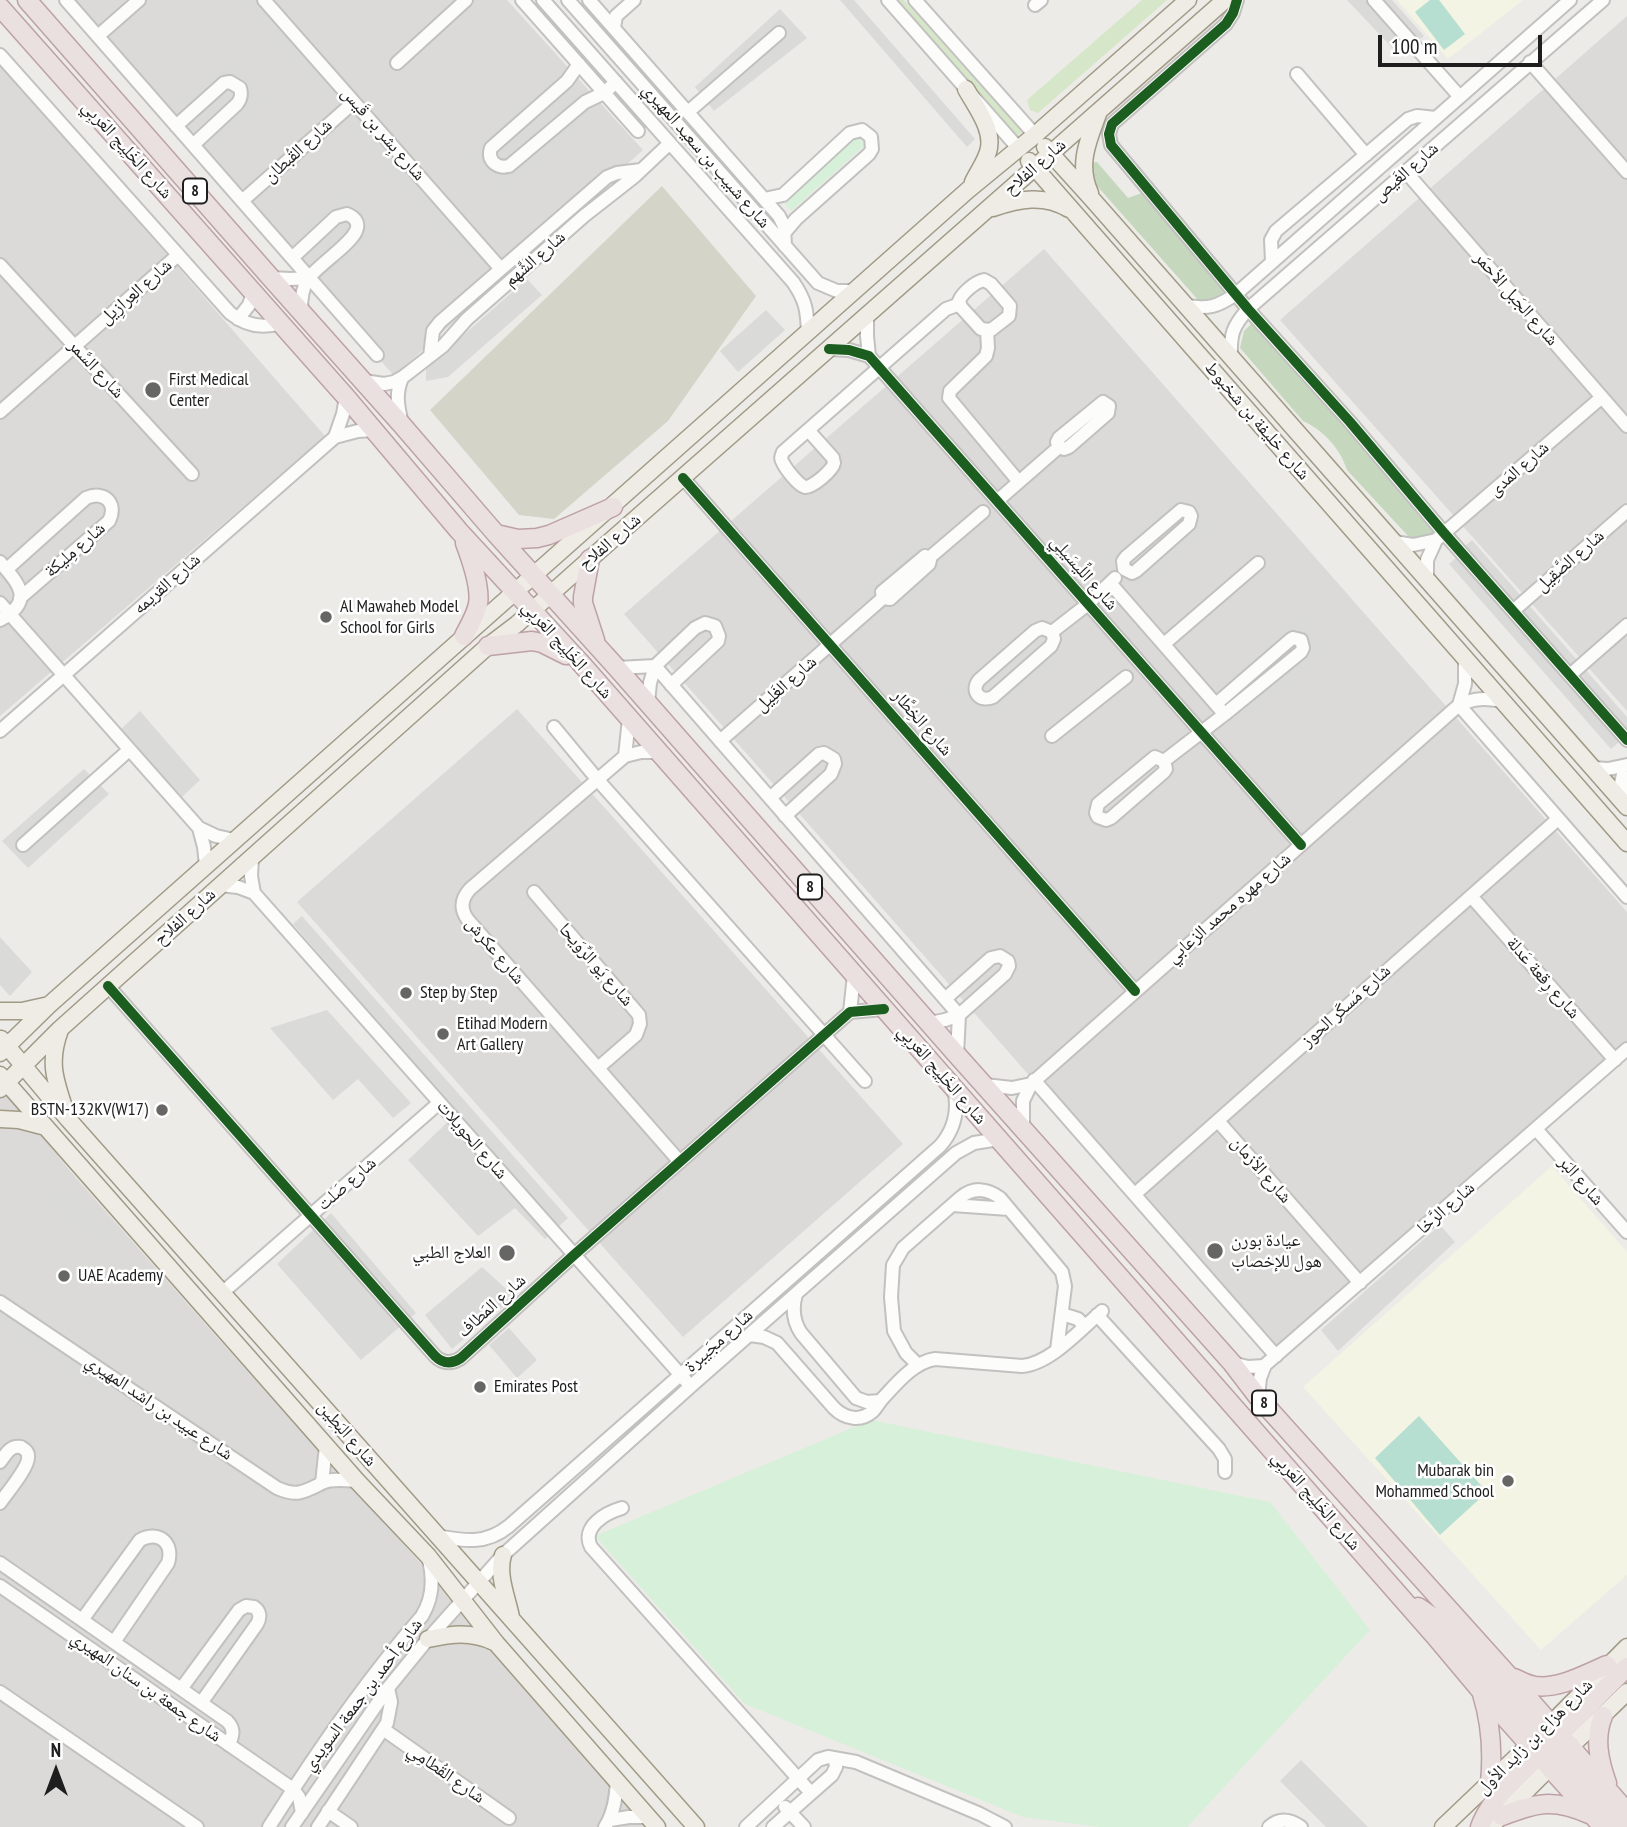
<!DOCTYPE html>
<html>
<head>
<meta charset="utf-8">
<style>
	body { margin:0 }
	#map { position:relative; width:1627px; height:1827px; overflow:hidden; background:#ecebe7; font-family:"PT Sans Narrow",sans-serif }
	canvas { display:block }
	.north { position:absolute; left:21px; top:1736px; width:70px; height:70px; -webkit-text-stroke:5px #fff; paint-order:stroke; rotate:0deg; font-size:19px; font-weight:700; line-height:28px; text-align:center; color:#1e1e1e }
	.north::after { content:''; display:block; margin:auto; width:24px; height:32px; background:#1e1e1e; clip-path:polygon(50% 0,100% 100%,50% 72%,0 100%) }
	.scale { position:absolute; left:1378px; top:35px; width:164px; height:32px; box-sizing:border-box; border:4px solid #1e1e1e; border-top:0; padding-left:9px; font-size:21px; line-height:24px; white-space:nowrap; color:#1e1e1e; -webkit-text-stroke:5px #fff; paint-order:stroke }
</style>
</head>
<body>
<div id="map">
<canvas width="1627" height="1827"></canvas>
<div class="north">N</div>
<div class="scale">100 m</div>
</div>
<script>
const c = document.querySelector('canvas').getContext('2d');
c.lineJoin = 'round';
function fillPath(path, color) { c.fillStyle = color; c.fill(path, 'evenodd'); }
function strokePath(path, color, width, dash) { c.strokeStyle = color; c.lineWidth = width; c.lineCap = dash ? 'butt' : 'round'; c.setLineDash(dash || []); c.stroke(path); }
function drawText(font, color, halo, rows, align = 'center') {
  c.font = font + ' "PT Sans Narrow","Noto Naskh Arabic",sans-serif'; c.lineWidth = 5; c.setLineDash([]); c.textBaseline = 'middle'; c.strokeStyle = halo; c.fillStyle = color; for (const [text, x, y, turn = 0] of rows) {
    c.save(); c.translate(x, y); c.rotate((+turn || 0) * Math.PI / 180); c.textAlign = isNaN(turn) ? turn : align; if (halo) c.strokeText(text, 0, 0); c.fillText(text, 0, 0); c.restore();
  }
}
fillPath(new Path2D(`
	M70,0H507L643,150L394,376Z
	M1627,16V711L1280,320Z
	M0,63L325,436L0,716Z
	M1044,249L1627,912V1041L1271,1351L624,614Z
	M517,709L903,1144L683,1337L297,902Z
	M0,1085L71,1172L224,1345L416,1558L645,1827H0Z`), '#dbdad8');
fillPath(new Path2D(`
	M1397,0H1523L1448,59Z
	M1552,1166L1627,1252V1575L1541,1650L1303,1387Z`), '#f3f4e3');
fillPath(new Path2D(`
	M239,0H254L337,97L328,104Z
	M840,0H854L975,139L967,147Z
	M1347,0H1392L1424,36L1400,56Z
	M780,9L807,38L714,111L695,87Z
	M230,57L269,99L217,146L178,103Z
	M557,71L594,113L503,195L466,153Z
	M360,121L474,253L466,261L352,128Z
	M344,189L383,232L331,278L293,235Z
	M527,279L542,295L448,377L426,381V368Z
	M766,310L785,330L738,372L720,351Z
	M1184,490L1217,526L1138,592L1106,556Z
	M919,540L947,570L887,623L860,593Z
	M1472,540L1627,717V732L1464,547Z
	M1457,557L1619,742L1611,749L1449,564Z
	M1298,612L1330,648L1248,720L1218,686Z
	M1037,615L1068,653L977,730L947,692Z
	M140,711L200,780L182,797L121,729Z
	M84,769L109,794L28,868L2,841Z
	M302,916L568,1218L545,1239L515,1208L478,1236L408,1160L457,1113L293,924Z
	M0,937L32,972L10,996L0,985Z
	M327,1010L411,1103L393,1118L358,1079L333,1100L270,1028Z
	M64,1179L110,1229L100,1243L45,1205Z
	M331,1213L416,1313L361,1360L277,1264Z
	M1440,1225L1455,1242L1338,1351L1321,1330Z
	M482,1267L515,1297L452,1349L425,1315Z
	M0,1314L117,1391L111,1402L0,1327Z
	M509,1328L537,1360L517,1378L489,1345Z
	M9,1437L44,1458L0,1521V1450Z
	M147,1514L189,1541L130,1632L86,1603Z
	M242,1584L276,1606L221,1692L186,1671Z
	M1301,1760L1368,1827H1326L1280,1781Z`), '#dadad8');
fillPath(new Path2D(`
	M662,186L756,296L668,421L554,519L519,515L430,410Z`), '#d4d4c9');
fillPath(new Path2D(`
	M892,0H904L1022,132L1015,138Z
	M1142,0H1167L1038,113L1030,110L1027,100Z`), '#d5e7c8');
fillPath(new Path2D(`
	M1097,162L1128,198L1142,193L1224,287V298L1214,303L1199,301L1090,178V163Z
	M1251,324H1256L1436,527L1431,539L1421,540L1409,537L1347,470C1340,448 1323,430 1303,421L1240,348L1244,331Z`), '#c5d8be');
fillPath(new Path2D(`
	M852,130L865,145L791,211L778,196Z
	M871,1420L1270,1502L1370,1630L1187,1827H1100L1023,1817L745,1704L595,1536Z`), '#d7f0d9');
fillPath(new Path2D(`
	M1430,0H1439L1465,34L1444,50L1415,12Z
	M1419,1416L1487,1492L1440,1535L1375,1458Z`), '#b6dfd2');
const minor = new Path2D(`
	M66,0L377,355
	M264,0L501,269
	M522,0L638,131
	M543,0L793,282C806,301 807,310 808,333
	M568,0L818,283L837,291H854
	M589,0L779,216L784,226L785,246
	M888,0L1019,149
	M915,0L1035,135
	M1237,0L1233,13L1226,24L1112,124L1109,134L1111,145L1248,309L1350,422L1444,533L1627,740
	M1374,0L1460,97
	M1035,5L1041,0
	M614,28L616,16L634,0
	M98,36L139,0
	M0,55L230,313C245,325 262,329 280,323
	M1530,62L1627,172
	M397,63L466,0
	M579,64L567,81L491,148C487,160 496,169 509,166L585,102L604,93L616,82
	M1297,74L1366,155
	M688,112L779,33
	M176,126L224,83L230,82L240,88C242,95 241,99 237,104L193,145
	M1406,172L1627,426
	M764,199L783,195L850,133L862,130L871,137L872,149L869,154L796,219L785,232
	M242,201L354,102
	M292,258L336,217L347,214C354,217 360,222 356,231C350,245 318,265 308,279C302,288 301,300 301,311
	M1272,262L1271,240L1276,231L1408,119L1417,116L1436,118
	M0,265L192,474
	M271,278L290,279L309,278
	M984,280L991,284L1010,306L1009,316L991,330L981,329L961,307L959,301C962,293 975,282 984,280Z
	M1186,306C1209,309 1217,307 1236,294L1570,0
	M867,316V336L869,356
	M238,319L249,305L253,293
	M987,330L988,348L986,356L950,391L949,398L1019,482
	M829,349L849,350L869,356L1301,845
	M430,356L433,331L440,322L607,177L617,173L641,170
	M1231,357C1230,334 1233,326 1248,309L1603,0
	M402,378C395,394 398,407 402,424
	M363,381L384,384L394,382L403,377L443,346L467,319L584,216L635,176L670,143
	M1103,402L1109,406L1108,413L1069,447L1064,449L1059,447L1057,442L1059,438Z
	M0,412L178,255
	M808,430L833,458C833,460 834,462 834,463C833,470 812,488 805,487C798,485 786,469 783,463C780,458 781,457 783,452L946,309L960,304
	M335,437L343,414L346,397
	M683,478L1135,991
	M997,501L1059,447
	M1181,510L1189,512L1191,516L1189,524L1136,571L1132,573L1124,569L1123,561L1126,557Z
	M1394,542L1413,545L1436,540
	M925,556L930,560L929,564L890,599L883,598L882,592Z
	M929,558L983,512
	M0,562C19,584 35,601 0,620
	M7,569L86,498C104,490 118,503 109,521L20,598
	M1427,580V560L1436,540L1602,397
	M1110,583L1220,709
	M0,603L199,828L204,847L206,865
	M1513,611L1627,511
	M1042,628L1052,632L1054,639L1051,646L993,697C980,703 970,691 979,680L1035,631Z
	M1052,632L1088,604L1115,578
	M1164,644L1258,563
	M655,666L959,1015
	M617,668L655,666
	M1570,675L1627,625
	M648,703L650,683L655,666L695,628L705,623L715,626L719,636L718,641L671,685
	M1459,705L1627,897
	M1459,705L1465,684V658
	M554,727L597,779L865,1081
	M0,731L335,437L358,431L374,430
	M1052,736L1126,677
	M720,741L883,598
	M658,752H641L625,756L470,889C461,899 460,909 468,920L680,1162
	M625,756L629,719
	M1155,757L1164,761L1166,769L1164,772L1111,818L1106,820L1098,817L1096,813L1098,804Z
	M1164,761L1225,714L1301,652L1303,648L1301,640L1293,638L1290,640L1216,704
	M1593,768L1608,769L1627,765
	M770,798L819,754L824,753L834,759L835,764L831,774L785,816
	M1621,799V783L1625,766
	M199,828L216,836L234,840
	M23,845L129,750
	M252,858L251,876L254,893
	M220,885L238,887L254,893L686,1381
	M534,892L639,1015L640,1024L636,1035L598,1068
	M1471,896L1615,1060
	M108,986L435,1356C443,1364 452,1364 461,1358L574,1255L850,1012L884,1009
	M850,1012L854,975
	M930,1023L945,1020L959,1015L1005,974L1009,966L1008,961L1000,956L991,958L945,999
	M957,1055L959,1015
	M1034,1080L1276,1356
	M985,1085L1012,1088L1031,1084
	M1218,1121L1360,1283
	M1023,1129V1101L1031,1084L1459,705C1474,698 1485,698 1502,701
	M1536,1129L1627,1232
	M1135,1194L1558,819
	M952,1205L1009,1209
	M222,1293L439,1103
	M796,1294C792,1308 793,1321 801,1333L856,1398L867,1402L880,1401
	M0,1302L277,1488C297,1497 304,1492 322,1483C331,1478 346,1480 357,1481
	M1062,1314L1078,1319L1084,1326
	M1097,1315L1219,1449L1225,1459V1472
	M750,1335L764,1337L777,1343L834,1408C845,1419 861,1422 873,1411C877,1407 879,1402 883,1398C897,1383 914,1362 935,1359L1022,1366C1050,1364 1081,1329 1102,1311
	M1232,1363L1248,1367L1264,1366
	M918,1365L906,1353L894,1331L891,1297L893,1265L903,1248L960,1198C973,1187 987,1188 1000,1198L1062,1272L1065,1286L1057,1350
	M1258,1397L1260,1378L1265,1365L1627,1049
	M0,1462C6,1454 10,1445 21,1447C25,1450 28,1451 28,1456C30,1466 6,1494 0,1503
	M322,1483L326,1446
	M622,1508C605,1513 581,1527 591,1547L811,1793
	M437,1536C464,1541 486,1545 509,1526L940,1146C955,1129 959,1110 954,1088
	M0,1563L227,1721C235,1729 233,1735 229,1745
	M0,1586L293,1789L299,1797L302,1813
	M82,1620L140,1540C159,1530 174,1543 168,1563L114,1642
	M181,1689L239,1610L246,1606L254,1607C260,1611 261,1617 257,1624L201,1703
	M0,1692L197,1827
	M383,1729L509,1818
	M785,1807L804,1827
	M328,1811L351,1827
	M610,1820L629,1817H649
	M269,1827C315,1754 365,1681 422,1616C433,1598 434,1580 429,1560
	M292,1827L388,1688L428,1639L503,1555L691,1386L956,1153L974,1143L999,1139
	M318,1827L387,1723L391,1702L388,1688
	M605,1827C614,1813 616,1797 617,1781
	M746,1827L818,1760L828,1757L856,1762L980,1814L1005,1827
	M773,1827L832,1775L836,1767L835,1759
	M1269,1827C1279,1818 1290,1819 1301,1827`);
const major = new Path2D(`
	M966,89C976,107 995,131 988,152C985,162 978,172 973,182
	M1045,147L1092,199L1627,807
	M1029,161L1627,843
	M1090,193C1077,165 1088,141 1098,114
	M993,208C1019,199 1044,194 1069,209
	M0,1011H22L49,1005
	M60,1030C48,1062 55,1080 65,1110
	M1,1039L68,1119L696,1827
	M0,1053L49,1005L968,190L1035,135L1188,0
	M0,1075L357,1481L428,1556L496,1643L657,1827
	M0,1089L60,1029L488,646L517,624L590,559L1225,0
	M0,1119L19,1120L42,1126
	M503,1555C497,1575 507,1597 511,1617
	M428,1639C451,1634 471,1631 494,1642
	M1443,1827L1551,1724L1627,1647
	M1490,1827L1571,1746L1627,1692`);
const highway = new Path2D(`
	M27,0L271,278L402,425L496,534L617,668L957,1055L1232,1363L1258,1397L1509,1676L1627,1812
	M0,7L346,397L459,531L579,661L1434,1635L1481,1691L1603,1827
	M496,534L518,539L537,538L549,535L613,507
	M590,559L583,597V603L595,640
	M464,636C469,626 476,615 478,604C481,587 471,559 465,543
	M488,646L532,641L542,643L566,655
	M1418,1607L1437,1620L1541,1733L1552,1741L1571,1746
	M1514,1678C1521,1681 1528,1685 1535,1686C1560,1689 1585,1674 1607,1665
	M1482,1694C1491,1723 1493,1752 1490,1783
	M1603,1716C1594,1738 1599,1761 1607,1783
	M1554,1743L1560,1734L1627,1667
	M1544,1744L1552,1748L1624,1827
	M1502,1816C1538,1803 1552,1798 1589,1814
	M1480,1827C1491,1797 1524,1769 1548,1748`);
strokePath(minor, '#c2c1bf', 16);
strokePath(major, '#a09a86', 19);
strokePath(highway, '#bea1a6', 21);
strokePath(minor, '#fcfcfb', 12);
strokePath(major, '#efece5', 16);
strokePath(highway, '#e9e0df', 18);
strokePath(new Path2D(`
	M1237,0L1233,13L1226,24L1112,124L1109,134L1111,145L1248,309L1350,422L1444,533L1627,740
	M829,349L849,350L869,356L1301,845
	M683,478L1135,991
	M108,986L435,1356C443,1364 452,1364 461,1358L574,1255L850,1012L884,1009`), '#1b5e20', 10);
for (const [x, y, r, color] of [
	[153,390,9,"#666664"],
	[326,617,7,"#666664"],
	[406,993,7,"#666664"],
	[443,1034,7,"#666664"],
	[162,1110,7,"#666664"],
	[1215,1251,9,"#666664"],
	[507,1253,9,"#666664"],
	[64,1276,7,"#666664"],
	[480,1387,7,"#666664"],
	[1508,1481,7,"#666664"]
]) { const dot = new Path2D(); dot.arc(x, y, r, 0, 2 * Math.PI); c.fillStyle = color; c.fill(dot); strokePath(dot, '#fff', 2.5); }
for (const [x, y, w] of [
	[195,191,24],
	[810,887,24],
	[1264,1403,24]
]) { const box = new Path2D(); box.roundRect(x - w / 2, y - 12.5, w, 25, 5); c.fillStyle = '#fff'; c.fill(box); strokePath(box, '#1e1e1e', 2); }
drawText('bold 16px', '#1e1e1e', null, [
	["8",195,191],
	["8",810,887],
	["8",1264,1403]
]);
drawText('18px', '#1e1e1e', '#fff', [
	["شارع بِشر بن قَيس",383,134,49],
	["شارع الخَلِيج العَربِي",127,150,48],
	["شارع القُبطان",298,151,-42],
	["شارع شبيب بن سعيد المهيري",706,156,49],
	["شارع الفلاح",1035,167,-41],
	["شارع الغَيص",1406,172,-41],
	["شارع الشَّهم",535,259,-41],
	["شارع العِرازِيل",136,292,-41],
	["شارع الجَبل الأحمَر",1516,299,49],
	["شارع السَّمر",96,369,47],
	["شارع خليفة بن شخبوط",1257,421,49],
	["شارع المَدى",1519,469,-41],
	["شارع الفلاح",610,542,-41],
	["شارع مِليكة",75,550,-41],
	["شارع الصَّقِيل",1570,561,-41],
	["شارع اللِّيسَيلِي",1084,573,49],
	["شارع القريمه",167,584,-41],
	["شارع الخَلِيج العَربِي",567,650,48],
	["شارع الغَلِيل",786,684,-41],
	["شارع الخِطَّار",922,723,49],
	["شارع مهره محمد الزعابي",1229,908,-41],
	["شارع الفلاح",185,917,-42],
	["شارع عكرش",495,951,50],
	["شارع يَو الرِّوَيحا",596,965,49],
	["شارع رِقعة عَدلة",1543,978,49],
	["شارع مَسكَر الحوز",1346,1006,-42],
	["شارع الخَلِيج العَربِي",942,1075,49],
	["شارع الحويلات",472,1140,49],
	["شارع الأزمان",1261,1170,49],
	["شارع البَر",1581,1181,49],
	["شارع صَلت",347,1184,-41],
	["شارع الرَّخا",1446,1208,-41],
	["شارع المَطاف",492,1306,-42],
	["شارع مجَيبرة",719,1341,-42],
	["شارع عبيد بن راشد المهيري",159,1408,34],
	["شارع البَطِين",347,1434,49],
	["شارع الخَلِيج العَربِي",1316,1501,49],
	["شارع جمعة بن سنان المهيري",146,1687,35],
	["شارع أحمد بن جمعة السويدي",363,1695,-53],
	["شارع هزاع بن زايد الأول",1535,1737,-45],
	["شارع القُطامِي",446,1774,35]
]);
drawText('18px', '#1e1e1e', '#fff', [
	["First Medical",169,380],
	["Center",169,401],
	["Al Mawaheb Model",340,607],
	["School for Girls",340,628],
	["Step by Step",420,993],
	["Etihad Modern",457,1024],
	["Art Gallery",457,1045],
	["BSTN-132KV(W17)",148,1110,"right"],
	["عيادة بورن",1231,1241],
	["هول للإخصاب",1231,1262],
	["العلاج الطبي",491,1253,"right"],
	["UAE Academy",78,1276],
	["Emirates Post",494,1387],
	["Mubarak bin",1494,1471,"right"],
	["Mohammed School",1494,1492,"right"]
], 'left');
</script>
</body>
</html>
